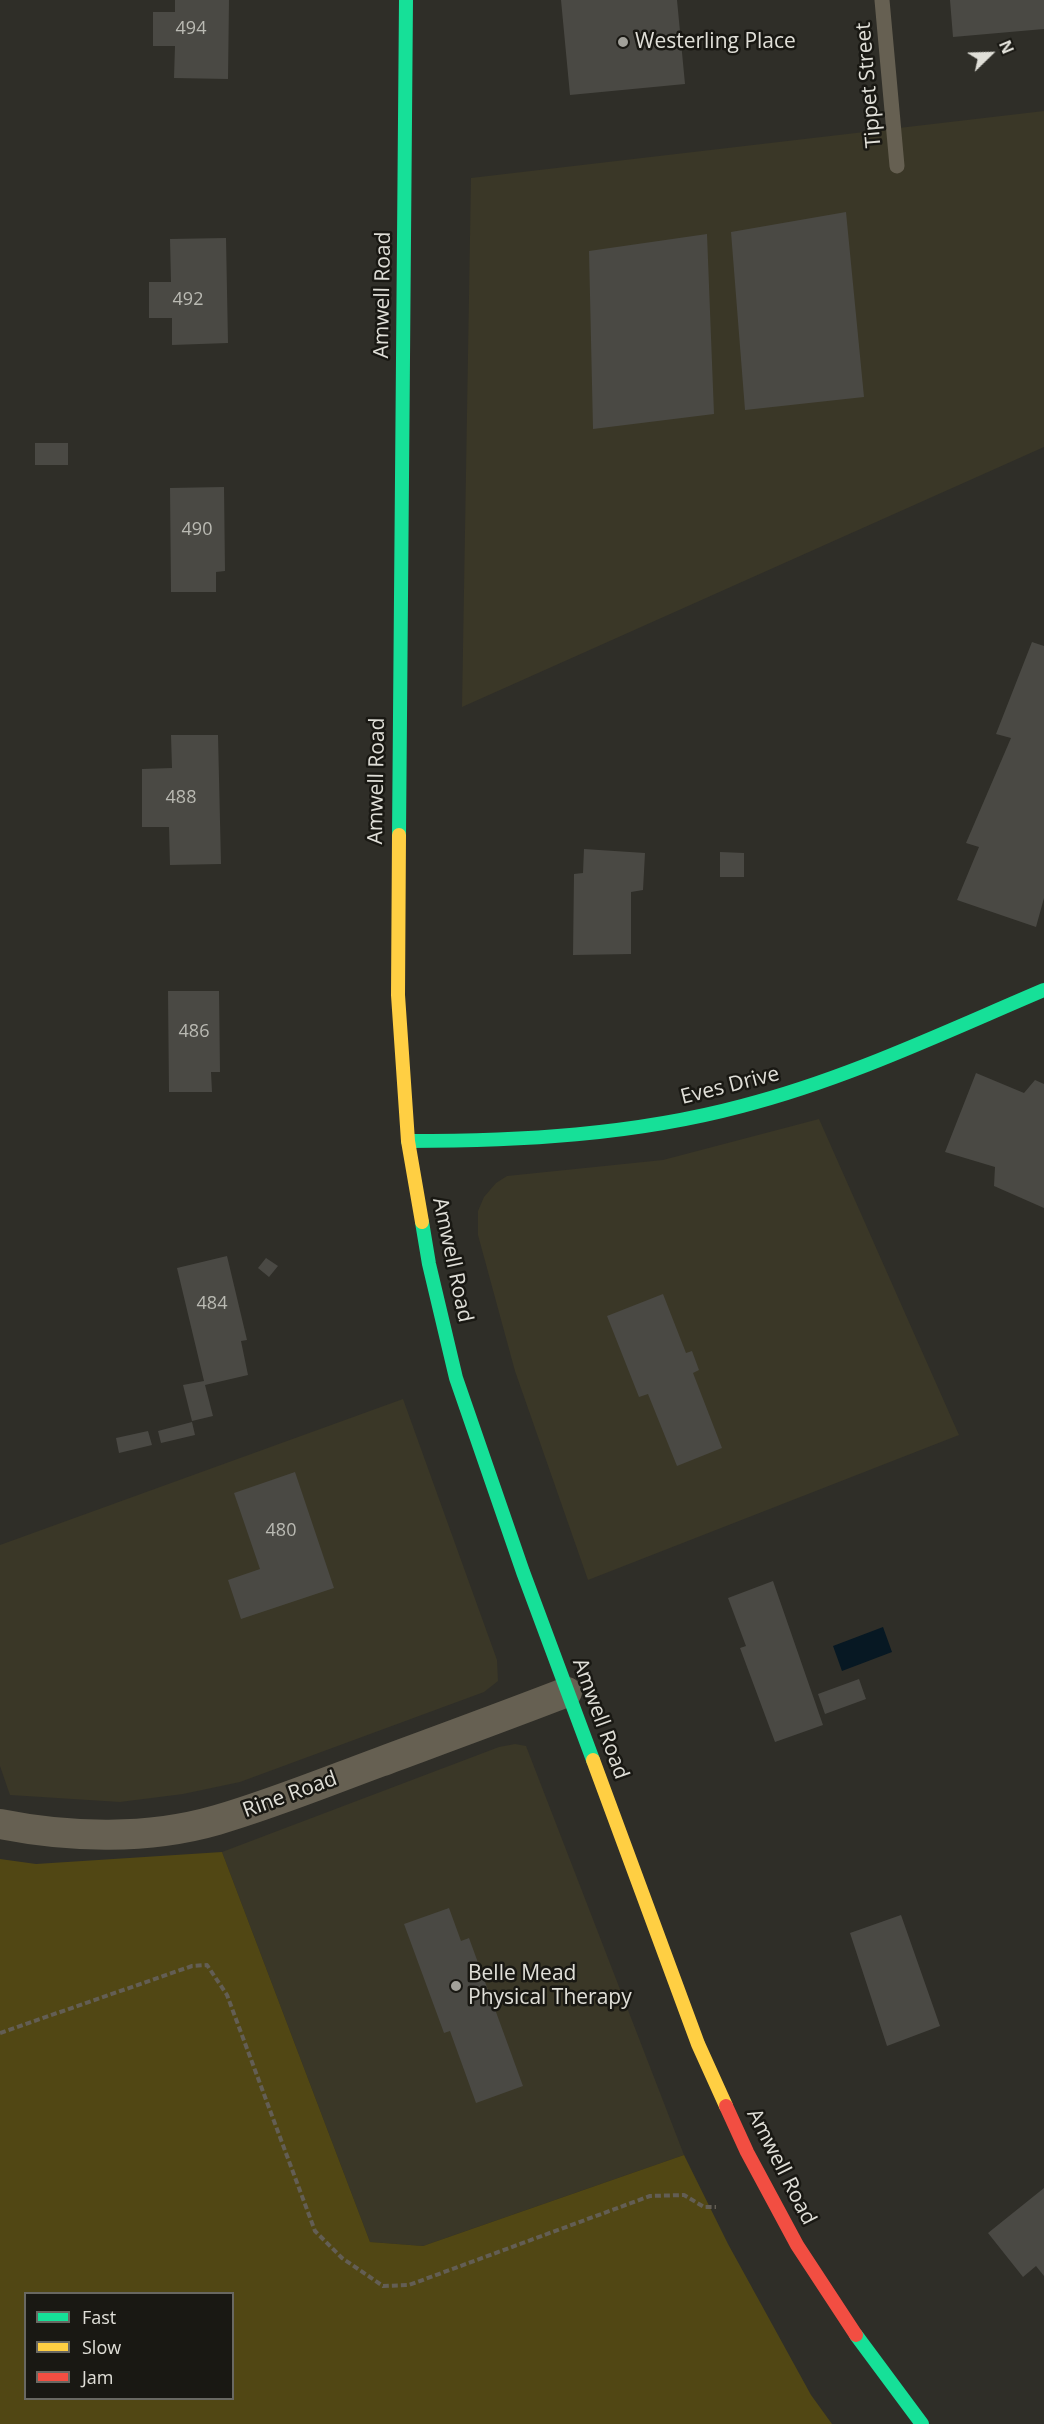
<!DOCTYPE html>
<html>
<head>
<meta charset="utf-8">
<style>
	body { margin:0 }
	#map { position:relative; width:1044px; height:2424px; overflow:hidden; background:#2f2e28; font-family:"Open Sans",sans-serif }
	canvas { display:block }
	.legend { position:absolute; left:24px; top:2292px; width:210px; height:108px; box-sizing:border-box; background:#191813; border:2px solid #696862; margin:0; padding:8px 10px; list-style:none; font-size:18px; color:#e0dfd8 }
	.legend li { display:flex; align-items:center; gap:12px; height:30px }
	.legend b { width:30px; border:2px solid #696862 }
	.north { position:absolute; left:960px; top:24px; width:60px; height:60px; -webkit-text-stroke:4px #191813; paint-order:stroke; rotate:67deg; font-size:16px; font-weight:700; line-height:24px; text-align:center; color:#e0dfd8 }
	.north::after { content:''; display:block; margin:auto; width:21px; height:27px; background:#e0dfd8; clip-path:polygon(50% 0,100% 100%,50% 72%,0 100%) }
</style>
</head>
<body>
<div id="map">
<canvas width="1044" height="2424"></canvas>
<ul class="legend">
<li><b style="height:8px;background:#16e098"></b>Fast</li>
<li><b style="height:8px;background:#ffcf43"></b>Slow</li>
<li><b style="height:8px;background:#f24e42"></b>Jam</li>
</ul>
<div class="north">N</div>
</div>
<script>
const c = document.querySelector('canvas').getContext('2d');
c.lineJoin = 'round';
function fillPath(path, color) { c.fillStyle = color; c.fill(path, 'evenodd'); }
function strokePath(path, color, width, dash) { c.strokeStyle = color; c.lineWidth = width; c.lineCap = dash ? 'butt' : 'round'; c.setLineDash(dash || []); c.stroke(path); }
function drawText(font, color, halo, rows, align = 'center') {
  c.font = font + ' "Open Sans",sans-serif'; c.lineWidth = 5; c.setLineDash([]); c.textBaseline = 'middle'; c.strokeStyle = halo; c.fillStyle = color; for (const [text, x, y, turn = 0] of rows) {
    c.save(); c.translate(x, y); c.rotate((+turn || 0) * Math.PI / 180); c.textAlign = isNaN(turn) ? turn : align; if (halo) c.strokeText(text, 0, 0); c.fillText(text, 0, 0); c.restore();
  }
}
fillPath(new Path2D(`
	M1044,111V447L462,707L471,178Z
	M819,1119L959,1435L588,1580L515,1371L478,1235V1211L484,1197L496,1183L507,1176L663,1160Z
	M403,1399L497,1660L498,1681L484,1692L240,1782L183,1794L120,1802L10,1795L0,1766V1545Z
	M515,1744L526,1746L684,2155L423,2246L370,2242L222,1852L499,1747Z`), '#3a3727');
fillPath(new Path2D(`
	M222,1852L370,2242L423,2246L684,2155L728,2244L811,2395L832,2424H0V1859L36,1864ZM26,2294H232V2398H26Z`), '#514714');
fillPath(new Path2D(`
	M883,1627L892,1652L842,1671L833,1646Z`), '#071823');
fillPath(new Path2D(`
	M175,0H229L228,79L174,78L175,46H153V12H175Z
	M561,0H677L685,84L570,95Z
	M950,0H1044V29L953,37Z
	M846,212L864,397L745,410L731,232Z
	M707,234L714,414L593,429L589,251Z
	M226,238L228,343L172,345V318H149V282H171L170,239Z
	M35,443H68V465H35Z
	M224,487L225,571L216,572V592H171L170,488Z
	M1032,642L1044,646V898L1036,927L957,900L979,847L966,843L1011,738L996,734Z
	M171,735H218L221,864L170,865L169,827H142V769L172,768Z
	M584,849L645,853L643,890L631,892V954L573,955L574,874L583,873Z
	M720,852L744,853V877H720Z
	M168,991H219L220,1072H211L212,1092H169Z
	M976,1073L1024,1093L1035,1080L1044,1084V1208L994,1186L995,1167L945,1152Z
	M227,1256L247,1340L241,1341L248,1375L205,1385L213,1416L192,1421L183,1385L204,1381L177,1268Z
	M266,1258L278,1266L269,1277L258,1268Z
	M663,1294L686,1353L692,1351L699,1370L693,1373L722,1448L677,1466L648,1394L639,1397L607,1316Z
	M192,1422L195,1435L161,1443L158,1431Z
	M148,1431L152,1445L119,1453L116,1438Z
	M295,1472L334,1588L241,1619L228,1580L260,1569L234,1493Z
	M773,1581L823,1725L775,1742L740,1648L746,1646L728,1598Z
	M859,1679L866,1699L825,1714L818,1694Z
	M449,1908L461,1941L469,1938L523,2086L476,2103L450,2031L444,2033L404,1924Z
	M901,1915L940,2026L887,2046L850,1933Z
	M1044,2188V2276L1036,2266L1023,2277L988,2233Z`), '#4a4944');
strokePath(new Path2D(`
	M0,2033L192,1966L207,1965L227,1995L315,2231L342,2258L383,2286L409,2285L650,2196L684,2195L704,2207H716`), '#635e54', 4, [6, 3]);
strokePath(new Path2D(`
	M882,0L897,166`), '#666052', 15);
strokePath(new Path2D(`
	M0,1824C70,1838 148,1840 217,1820C272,1804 326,1782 380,1762C442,1739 505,1716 567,1692`), '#666052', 30);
strokePath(new Path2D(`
	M399,835L406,0
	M408,1141C520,1141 633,1135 742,1106C847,1079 945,1032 1044,990
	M422,1222L429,1264L456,1378L523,1572L593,1760
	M856,2335L922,2424`), '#16e098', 14);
strokePath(new Path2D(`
	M399,835L398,995L408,1141L422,1222
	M593,1760L698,2044L726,2106`), '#ffcf43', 14);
strokePath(new Path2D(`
	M726,2106L747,2152L797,2245L856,2335`), '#f24e42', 14);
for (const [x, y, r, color] of [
	[623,42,6,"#a2a19a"],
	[456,1986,6,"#a2a19a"]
]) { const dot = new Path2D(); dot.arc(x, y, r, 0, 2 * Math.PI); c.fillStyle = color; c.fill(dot); strokePath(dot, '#191813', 2); }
drawText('18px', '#babab3', null, [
	["494",191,29],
	["492",188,300],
	["490",197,530],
	["488",181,798],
	["486",194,1032],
	["484",212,1304],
	["480",281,1531]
]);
drawText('21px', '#e0dfd8', '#191813', [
	["Westerling Place",635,42],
	["Belle Mead",468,1974],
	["Physical Therapy",468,1998]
], 'left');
drawText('21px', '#e0dfd8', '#191813', [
	["Tippet Street",869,85,-95],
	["Amwell Road",383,295,-89],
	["Amwell Road",377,781,-89],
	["Eves Drive",730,1086,-14],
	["Amwell Road",452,1260,78],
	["Amwell Road",600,1719,70],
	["Rine Road",290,1795,-20],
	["Amwell Road",781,2167,63]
]);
</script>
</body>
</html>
